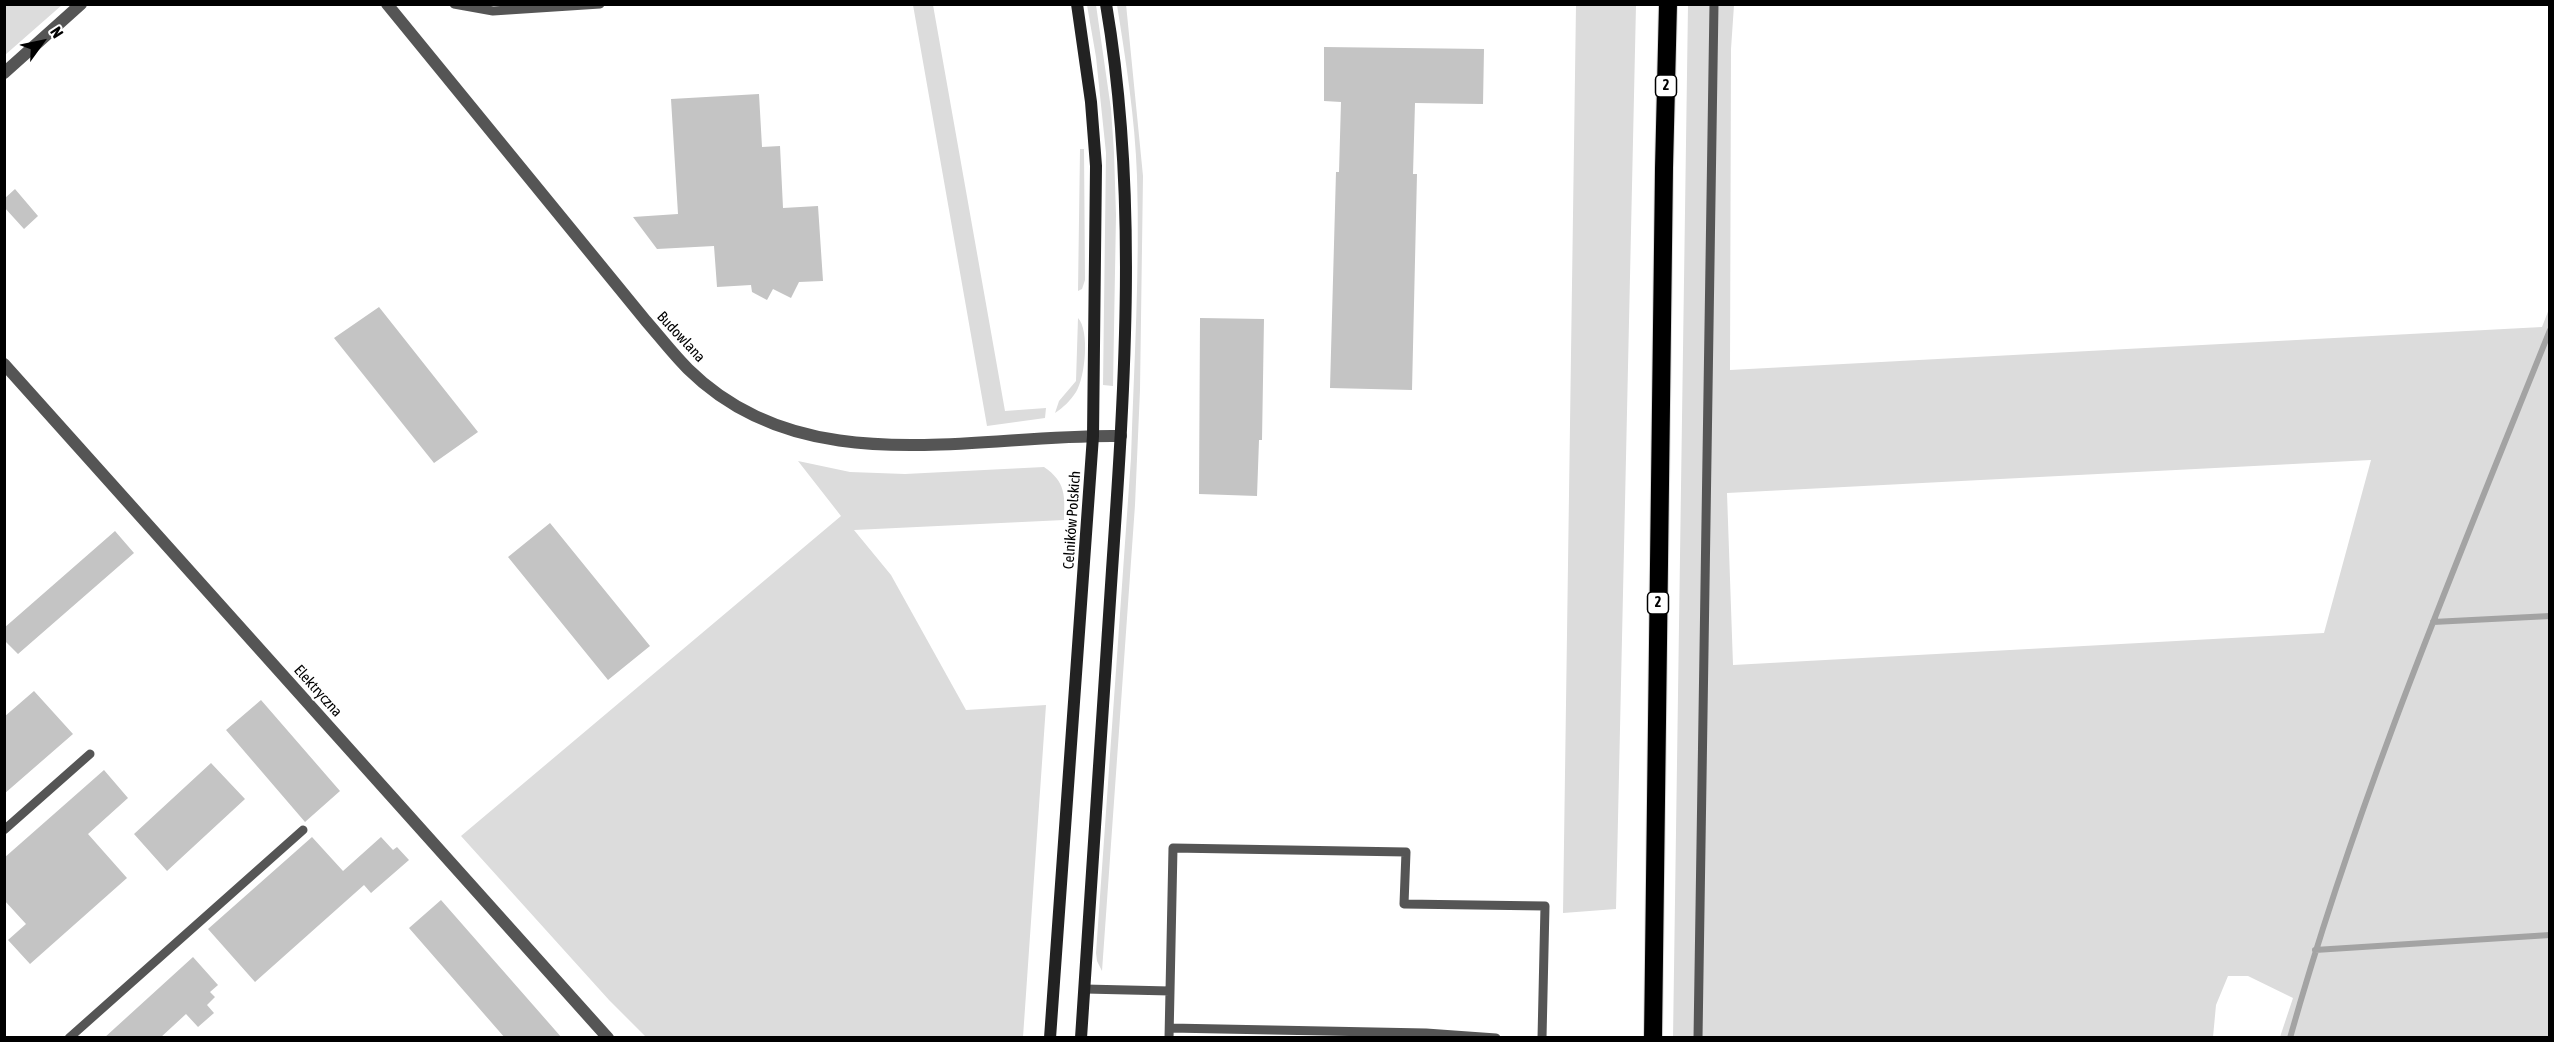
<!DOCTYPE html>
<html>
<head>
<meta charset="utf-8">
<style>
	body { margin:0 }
	#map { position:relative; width:2554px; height:1042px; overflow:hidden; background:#fff; font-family:"Asap Condensed",sans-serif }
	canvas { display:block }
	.frame { position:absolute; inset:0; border:6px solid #000; pointer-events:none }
	.north { position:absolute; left:12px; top:12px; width:60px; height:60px; -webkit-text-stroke:4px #fff; paint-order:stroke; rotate:57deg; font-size:16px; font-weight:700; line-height:24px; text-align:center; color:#000 }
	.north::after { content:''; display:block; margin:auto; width:21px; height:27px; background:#000; clip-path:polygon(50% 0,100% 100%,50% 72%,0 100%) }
</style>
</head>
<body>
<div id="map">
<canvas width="2554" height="1042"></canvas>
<div class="frame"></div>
<div class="north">N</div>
</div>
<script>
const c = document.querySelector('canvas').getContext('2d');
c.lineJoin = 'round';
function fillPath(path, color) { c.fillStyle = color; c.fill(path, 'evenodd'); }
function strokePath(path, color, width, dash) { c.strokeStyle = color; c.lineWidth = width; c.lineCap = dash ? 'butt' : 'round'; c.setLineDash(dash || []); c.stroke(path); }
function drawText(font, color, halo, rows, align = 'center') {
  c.font = font + ' "Asap Condensed",sans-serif'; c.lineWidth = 4.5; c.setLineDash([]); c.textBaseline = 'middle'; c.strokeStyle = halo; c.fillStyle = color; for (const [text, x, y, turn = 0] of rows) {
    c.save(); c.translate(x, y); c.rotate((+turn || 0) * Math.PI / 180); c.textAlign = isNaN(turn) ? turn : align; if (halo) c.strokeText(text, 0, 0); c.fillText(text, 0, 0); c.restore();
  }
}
fillPath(new Path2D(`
	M5,4H62V5L5,55Z
	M1126,4L1143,176L1140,390L1135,505L1102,971L1097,961L1096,953L1131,458C1134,364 1140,270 1137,176C1135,118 1126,62 1117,5Z
	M913,5H933L1005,411L1046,408L1045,418L987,426Z
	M1087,5H1096L1111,109L1114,153L1116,215L1113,386L1103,385L1106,153L1096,57Z
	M1576,5H1636L1616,909L1563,913Z
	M1688,5H1734L1731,49L1730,370L2542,327L2549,309V1037H2280L2293,998L2248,976H2228L2216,1005L2213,1037L1673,1038ZM2371,460L2324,633L1733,665L1727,493Z
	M1080,149H1084L1085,280L1082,289L1078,291Z
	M1078,318C1090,331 1085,378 1076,392C1070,401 1064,407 1055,413L1059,401L1076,381Z
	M798,461L850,472L905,474L1044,467C1066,482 1065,496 1064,520L854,530L891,575L966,710L1046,705L1023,1037H646L609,1000L461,836L841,516Z`), '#dcdcdc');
strokePath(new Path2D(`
	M2433,622L2550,616
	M2315,950L2550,935
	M2290,1038C2358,796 2456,564 2550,330`), '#a3a3a3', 6);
fillPath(new Path2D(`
	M1324,47L1484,49L1483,104L1415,103L1413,174H1417L1412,390L1330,388L1336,172H1339L1341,102L1324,101Z
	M759,94L762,147L780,146L783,208L818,206L823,281L799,282L791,298L773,289L767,300L752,292L751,285L717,287L714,246L657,249L633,217L678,214L671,99Z
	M15,189L38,216L24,229L4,207V199Z
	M379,307L478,432L434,463L334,338Z
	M1200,318L1264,319L1262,440H1259L1257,496L1199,494Z
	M550,523L650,646L608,680L508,557Z
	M115,531L134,553L18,654L4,640V628Z
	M34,691L73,734L4,794V717Z
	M261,700L340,791L305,822L226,730Z
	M211,763L245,799L167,871L134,834Z
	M104,770L128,798L88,834L127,878L30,964L8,940L26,924L4,900V858Z
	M312,837L343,871L381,837L393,850L397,847L409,860L371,893L364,885L255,982L208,929Z
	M441,900L562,1038H505L409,928Z
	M193,957L218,985L210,992L215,997L207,1005L214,1013L198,1027L186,1014L160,1038H104Z`), '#c4c4c4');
const highway = new Path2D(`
	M1653,1038L1664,168L1668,4`);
strokePath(highway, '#dbdbdb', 20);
strokePath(new Path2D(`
	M454,4L493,11L600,4
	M4,830L90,754
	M1085,989L1170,991L1169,1038
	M1170,991L1173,848L1406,852L1404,904L1545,906L1542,1038
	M1170,1028L1426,1033L1496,1038
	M69,1038L303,830
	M1698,1038L1714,4`), '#555', 9);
strokePath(new Path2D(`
	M387,4L646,321C660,337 673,354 688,369C805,485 976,433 1121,436
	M4,73L81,4
	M4,364L608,1038`), '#555', 12);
strokePath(new Path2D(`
	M1050,1038L1093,436L1096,166L1091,102L1077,4
	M1081,1038C1092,882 1102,726 1112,570C1125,382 1138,191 1106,4`), '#222', 12);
strokePath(highway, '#000', 18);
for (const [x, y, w] of [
	[1666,86,21],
	[1658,603,21]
]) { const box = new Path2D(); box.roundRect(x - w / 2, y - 11, w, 22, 4.5); c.fillStyle = '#fff'; c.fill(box); strokePath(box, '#000', 1.5); }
drawText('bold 14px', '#000', null, [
	["2",1666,86],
	["2",1658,603]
]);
drawText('15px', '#000', '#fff', [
	["Budowlana",681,337,47],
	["Celników Polskich",1072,520,-86],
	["Elektryczna",318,691,48]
]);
</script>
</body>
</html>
